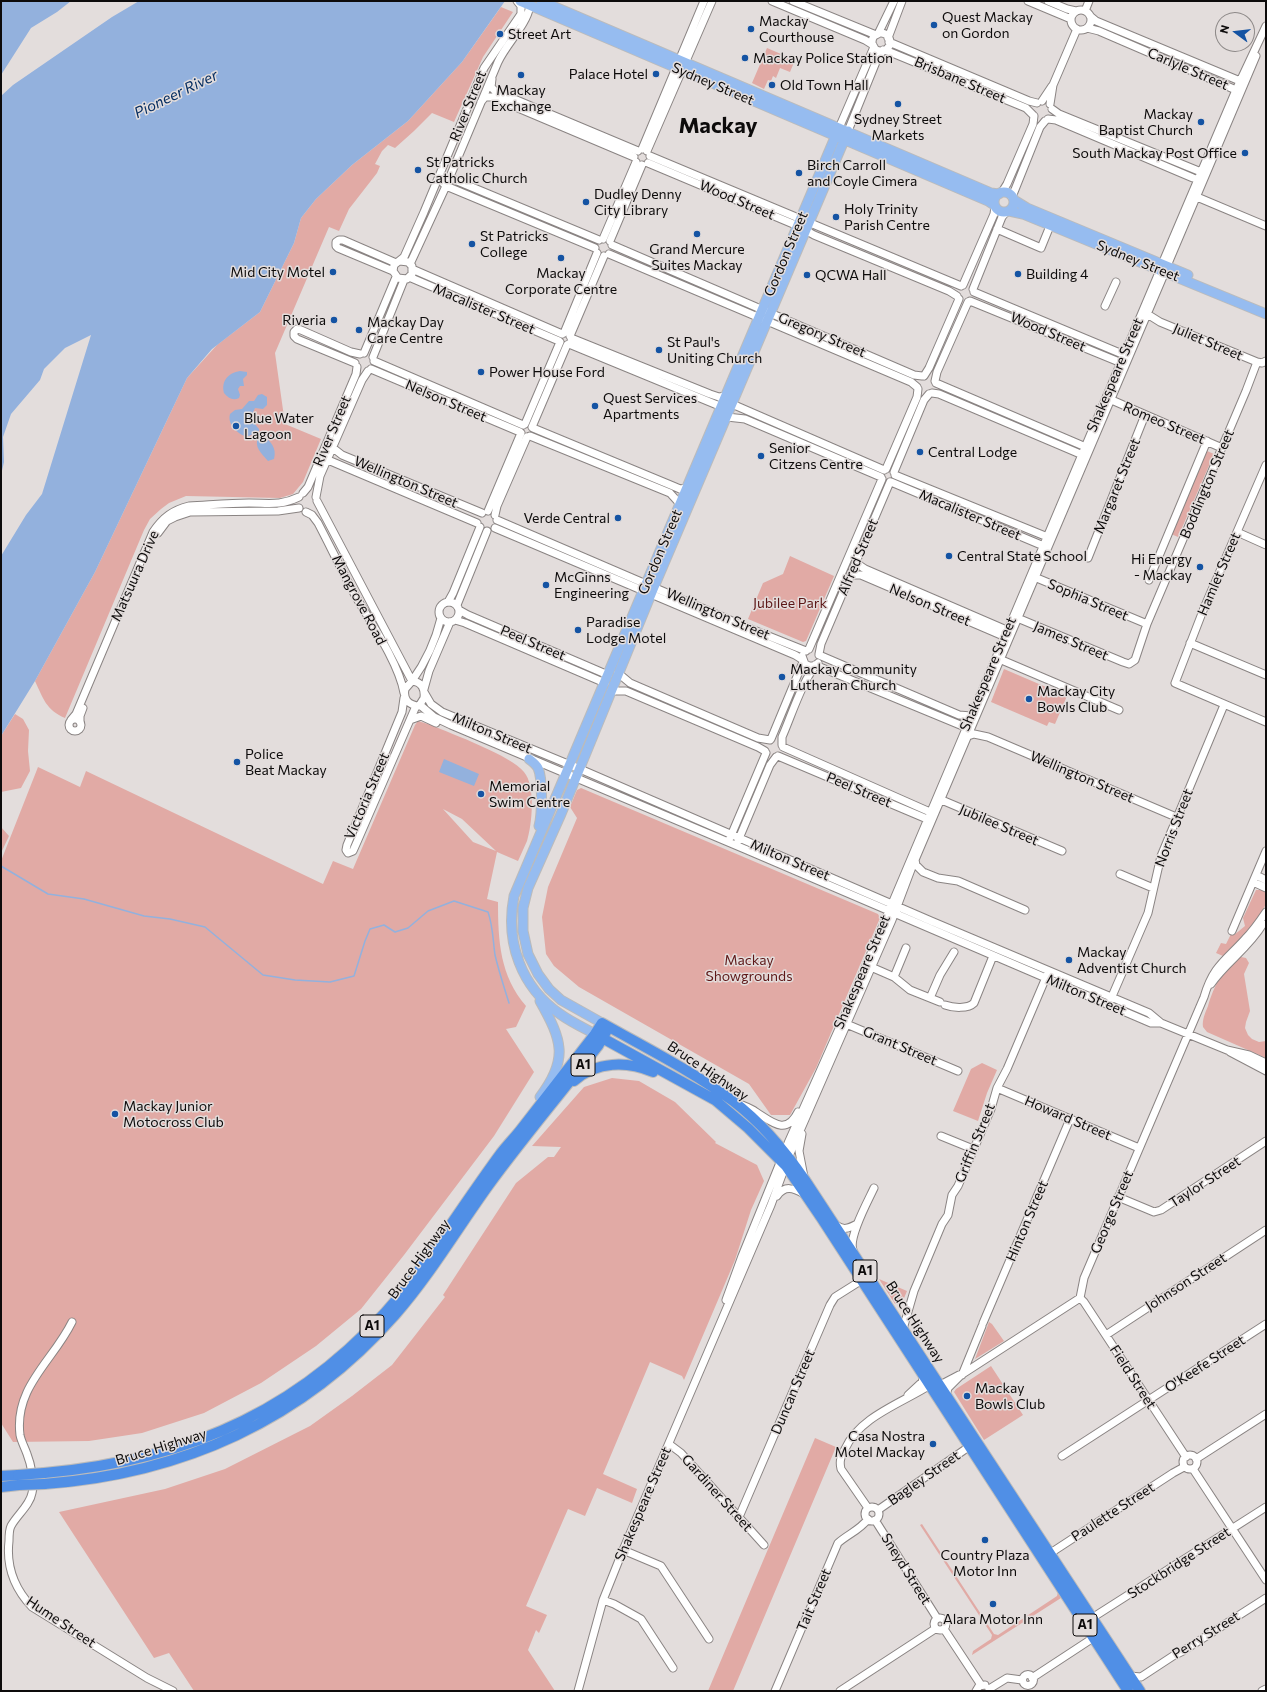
<!DOCTYPE html>
<html>
<head>
<meta charset="utf-8">
<style>
	body { margin:0 }
	#map { position:relative; width:1267px; height:1692px; overflow:hidden; background:#e3dddc; font-family:Commissioner,sans-serif }
	canvas { display:block }
	.frame { position:absolute; inset:0; border:2px solid #0d0b0b; pointer-events:none }
	.north { position:absolute; left:1215px; top:12px; width:40px; height:40px; box-sizing:border-box; background:#e3dddc; border:1px solid #8d8988; border-radius:50%; rotate:285deg; font-size:11px; font-weight:700; line-height:16px; text-align:center; color:#0d0b0b }
	.north::after { content:''; display:block; margin:auto; width:14px; height:18px; background:#1453a3; clip-path:polygon(50% 0,100% 100%,50% 72%,0 100%) }
</style>
</head>
<body>
<div id="map">
<canvas width="1267" height="1692"></canvas>
<div class="frame"></div>
<div class="north">N</div>
</div>
<script>
const c = document.querySelector('canvas').getContext('2d');
c.lineJoin = 'round';
function fillPath(path, color) { c.fillStyle = color; c.fill(path, 'evenodd'); }
function strokePath(path, color, width, dash) { c.strokeStyle = color; c.lineWidth = width; c.lineCap = dash ? 'butt' : 'round'; c.setLineDash(dash || []); c.stroke(path); }
function drawText(font, color, halo, rows, align = 'center') {
  c.font = font + ' Commissioner,sans-serif'; c.lineWidth = 3; c.setLineDash([]); c.textBaseline = 'middle'; c.strokeStyle = halo; c.fillStyle = color; for (const [text, x, y, turn = 0] of rows) {
    c.save(); c.translate(x, y); c.rotate((+turn || 0) * Math.PI / 180); c.textAlign = isNaN(turn) ? turn : align; if (halo) c.strokeText(text, 0, 0); c.fillText(text, 0, 0); c.restore();
  }
}
fillPath(new Path2D(`
	M501,7L513,12L483,57L454,122L432,113L414,131L395,148L388,145L382,151L375,164L380,166L377,173L349,209L339,231L329,227L275,353L285,424L321,439L303,482L293,494L280,498L186,496L169,503L161,509L150,519L144,530L65,718C46,710 43,698 35,681L95,572L187,378L217,345L260,312L294,243L301,218L316,199L352,165L408,121L462,62Z
	M767,48L795,60L790,72L780,68L776,78L773,76L771,81L768,80L764,89L752,83Z
	M1207,451L1214,454L1178,537L1171,534Z
	M790,556L834,576L806,641L803,642L748,619L763,583L783,574Z
	M1004,669L1067,696L1055,724L1049,722L1047,726L991,702Z
	M15,714L23,719L29,730L28,751L30,771L21,788L1,792V736Z
	M418,721L431,725C452,734 512,756 524,772C536,786 532,825 527,841C524,848 521,854 518,861L497,852L487,899L498,902C498,941 500,976 526,1006L516,1027L506,1029L534,1072L494,1136L404,1255L361,1309L316,1346L261,1383L204,1413L142,1433L89,1441L13,1442L1,1423V861L38,767L80,787L86,771L323,884L333,861L353,869L415,725ZM443,809L462,819L496,851L473,842Z
	M581,788L878,914L880,918L816,1068L790,1115H771L749,1084L579,987L554,966L546,954L542,917L548,887L577,818L570,807L577,790Z
	M1,827L9,836L1,853Z
	M1256,890H1262L1266,892V904L1261,913L1243,938L1225,954L1223,956L1216,953L1221,943L1226,944L1231,934L1234,935L1245,926L1243,918Z
	M1241,957L1246,958L1249,963L1244,974L1250,1011L1246,1022L1245,1028L1248,1035L1252,1039L1259,1042L1266,1041V1058L1207,1032L1203,1027C1202,1020 1205,1013 1208,1006C1214,986 1223,967 1241,957Z
	M982,1063L997,1070L987,1093L978,1121L953,1111L971,1069Z
	M612,1078L639,1081L675,1102L716,1142L715,1143L757,1165L764,1181L751,1210L735,1260L684,1380L682,1376L650,1362L603,1474L637,1489L632,1503L597,1488L585,1516L568,1509L526,1606L547,1615L539,1633L536,1630L528,1650L555,1691H194L169,1653L154,1658L59,1512L165,1489L225,1469L310,1426L352,1396L392,1365L445,1297L443,1295L516,1183L548,1157H554L561,1147L532,1146L584,1087Z
	M879,1279L907,1291L902,1303L895,1304Z
	M989,1322L992,1324L1004,1341L975,1359Z
	M991,1366L1023,1415L984,1440L954,1392L956,1389Z
	M815,1438L836,1447L733,1691H708Z
	M922,1524L994,1634L998,1635L1051,1600L1057,1596L1058,1592L1061,1598L972,1655L973,1651L991,1639L992,1635L920,1525Z`), '#e1aaa5');
fillPath(new Path2D(`
	M1,1H71L57,12L31,28L1,75Z
	M139,1H505L462,62L408,121L352,165L316,199L301,218L294,243L260,312L212,349L187,378L95,572L35,681L1,736V556L26,515L42,494L91,335L65,348L44,369L40,380L11,414L3,437L4,462L1,475V96L13,85L112,17Z
	M240,371L247,372V375L243,379L244,386H240L238,389L240,395L239,398C233,401 228,398 224,393C221,381 228,373 240,371Z
	M262,394L267,397V405L263,409L255,408C250,417 253,422 259,429V431L247,437C238,434 227,425 230,414L235,410L242,409L249,401H254L258,395Z
	M263,435C271,442 277,448 274,459L268,461C261,453 254,447 258,437Z
	M444,759L479,774L474,786L439,772Z`), '#93b1dd');
strokePath(new Path2D(`
	M1,866L48,894L84,899L144,916L170,919L205,927L263,975L295,980L330,982L354,976L365,941L370,929L384,925L395,932L408,928L428,911L454,901L488,912C493,926 493,941 495,955C499,972 504,987 509,1003`), '#93b1dd', 1.5);
const minor = new Path2D(`
	M772,1L865,40L873,45
	M793,1L876,35
	M1028,1L1071,19
	M1048,1L1067,9L1076,11
	M1071 20a10 10 0 1 1 20 0a10 10 0 1 1-20 0Z
	M1085,11L1089,1
	M1090,16L1096,21L1240,81L1242,85
	M1087,28L1099,31L1236,90L1239,88
	M872 42a9 9 0 1 1 18 0a9 9 0 1 1-18 0Z
	M878,34L894,1
	M888,38L902,1
	M889,42L1029,101L1037,103
	M885,50L1026,108L1033,115
	M492,79L491,87L495,91L638,151
	M1042,101L1052,86
	M481,102L485,97H492L634,157
	M1050,104L1053,85L1077,29
	M1052,109L1059,114L1201,172L1203,176
	M1048,119L1056,120L1193,178L1200,180
	M839,128L874,47
	M848,131L876,62L883,50
	M642,149L704,1
	M647,151L712,1
	M650,156L961,286
	M648,163L798,226L814,235L949,291L957,296
	M446,178H450L599,240
	M443,183L446,186L595,248
	M1002,192L1007,184L1033,124L1034,116
	M1012,197L1040,127L1045,121
	M1197,197L1266,226
	M997,229L1041,248L1052,221
	M603,239L636,162
	M610,241L642,165
	M612,245L914,375L922,376
	M609,254L911,382L917,387
	M400,261L408,262L412,266V274L407,279L398,278L393,271L394,265L404,257L424,212L484,68L521,14V6L517,1
	M410,264L446,186L498,62C507,43 526,26 530,6
	M1162,264L1236,90L1266,26
	M1167,266L1256,56
	M412,269L562,334
	M393,271L338,248L336,246V242L339,240H343L396,263
	M409,277L559,341
	M963,285L994,214L995,206
	M973,289L1002,217L1006,212
	M974,292L1127,356
	M970,301L1124,364
	M1105,306L1116,282
	M1144,312L1160,322L1257,362L1262,363L1266,361
	M564,333L597,253
	M570,336L604,256
	M571,338L710,394L719,397L726,396
	M569,344L722,407
	M364,353L396,277
	M373,357L404,280
	M374,361L523,425
	M355,363L297,339L294,336V332L297,329L301,330L351,352L360,354
	M371,369L520,432
	M924,376L929,368L959,299
	M935,381L937,372L968,302
	M936,383L1088,448
	M932,393L939,394L1085,456
	M1107,398L1222,448
	M732,404L884,470
	M727,417L745,419L881,477
	M525,424L560,342
	M532,427L567,345
	M533,428L673,486L680,489L687,488
	M530,436L670,493L680,504
	M333,448L342,455L482,513
	M328,460L477,523
	M1266,465L1204,608L1175,683L1266,722
	M886,469L917,397L918,389
	M894,472L924,400L929,394
	M895,475L1050,538
	M891,482L1046,547
	M303,493L308,487L356,374L357,367
	M316,497L320,476L362,380L368,371
	M317,501L412,681
	M488,511L521,433
	M306,512L312,515L318,523C331,548 343,573 356,597C372,624 399,664 404,693
	M495,515L497,506L527,437
	M497,520L746,627L806,651
	M495,528L795,655L803,660
	M1237,532L1266,545
	M158,533L167,521L175,517L190,512L278,511L299,508
	M1088,558L1145,415
	M857,560L859,565L865,569L1011,632
	M1032,576L1147,624
	M850,577L854,575H861L1008,638
	M1149,580L1207,441
	M439 612a10 10 0 1 1 20 0a10 10 0 1 1-20 0Z
	M448,602L453,593L480,527
	M457,605L487,531
	M459,610L468,615L608,675
	M1015,617L1123,662L1129,664L1135,660L1147,624L1246,391L1257,362
	M455,620L465,623L605,683
	M1190,643L1266,675
	M809,649L882,479
	M819,654L821,644L890,482
	M819,655L959,715L971,716
	M802,656L805,664L809,666H814
	M997,658L1119,710
	M815,665L965,727L967,725
	M618,673L630,683L758,738L770,740
	M412,681C422,682 425,689 424,698L419,706C408,705 403,699 405,689Z
	M412,681C425,663 436,639 441,618
	M424,689L429,671L450,622
	M611,691H626L758,747L765,751
	M424,692L431,704L442,712L580,769L931,921L1149,1013L1161,1023
	M404,698L402,712L347,845L346,850L348,853L353,851L357,842L416,706
	M420,705L434,717L451,725L747,850L1109,1005L1151,1023H1161L1227,1050L1249,1055L1266,1063
	M69 725a6 6 0 1 1 12 0a6 6 0 1 1-12 0Z
	M71,720L76,714L153,532C163,517 173,510 189,506C209,505 230,503 249,503C269,503 280,506 299,497
	M410,720L421,716L436,723
	M80,722V716L83,708
	M968,736L974,734L988,737L1176,817
	M771,739L803,662
	M782,745V737C791,717 803,678 818,663
	M783,747L930,812
	M778,756L927,819L931,818
	M937,798L1062,851
	M730,838L766,753
	M738,841L770,765L776,757
	M915,860L916,865L923,872L938,878L958,881L1025,910
	M1120,874L1153,888
	M1256,875L1266,880
	M1253,882L1266,888
	M1232,931L1266,851
	M871,967L894,977L910,990L940,1002
	M894,977L906,948
	M1211,984C1226,962 1248,949 1263,924
	M930,998L940,975L954,952
	M1110,1001L1148,913L1161,856L1224,705
	M945,1005C953,1008 968,1009 974,1003L993,956
	M844,1023L958,1071
	M1230,1052L1266,1071
	M997,1088L1139,1148
	M742,1105C747,1107 752,1109 756,1112C772,1122 786,1136 798,1112
	M802,1134L799,1151L804,1177
	M941,1136L973,1149
	M777,1196C785,1185 793,1188 804,1194
	M1118,1197L1154,1212L1161,1210L1266,1141
	M836,1225C844,1231 849,1228 857,1224
	M853,1250C848,1237 868,1201 874,1188
	M1080,1298L1084,1302L1186,1457
	M726,1300L742,1256L788,1143L842,1022L1160,270
	M72,1322C53,1361 14,1387 20,1435C21,1441 25,1448 27,1454C31,1464 35,1483 32,1493C30,1505 17,1515 11,1526C9,1530 9,1536 9,1541C6,1567 14,1588 32,1607L147,1678L173,1691
	M983,1323L1070,1119
	M903,1329L914,1291L942,1224L948,1215L952,1195L958,1186L991,1109L997,1088L1007,1069L1047,975
	M1106,1335L1266,1230
	M962,1375L982,1326
	M940,1385L959,1375
	M908,1395L922,1382L924,1376
	M946,1395L948,1388L961,1375L1080,1298L1084,1278L1204,997C1213,966 1225,961 1245,939C1253,931 1260,921 1266,912
	M669,1444L681,1453L764,1545
	M1183 1462a7 7 0 1 1 14 0a7 7 0 1 1-14 0Z
	M1062,1456L1266,1324
	M1196,1459L1266,1414
	M1193,1469L1266,1580
	M865 1514a7 7 0 1 1 14 0a7 7 0 1 1-14 0Z
	M868,1508L841,1469C839,1461 841,1456 845,1449C859,1417 902,1403 930,1385
	M878,1510L970,1446
	M739,1517L830,1305L835,1297L862,1280
	M875,1520L937,1618
	M623,1550L661,1566L709,1639
	M1046,1556L1173,1473L1184,1467
	M603,1600L614,1604L641,1619L673,1668
	M934 1624a6 6 0 1 1 12 0a6 6 0 1 1-12 0Z
	M1092,1618L1266,1507
	M944,1629L981,1685
	M1022.5 1680a5.5 5.5 0 1 1 11 0a5.5 5.5 0 1 1-11 0Z
	M1130,1676L1141,1677L1173,1656L1183,1651L1266,1598
	M1032,1678L1093,1638
	M989,1689L1007,1678L1022,1680
	M578,1691L603,1600L623,1550L771,1205L789,1156L892,920L912,867L1165,272
	M775,1691L838,1543C848,1534 860,1530 868,1519
	M840,1691L935,1629
	M976,1691L979,1686L985,1685
	M1262,1691L1266,1689`);
const major = new Path2D(`
	M520,1L988,201L994,205
	M541,1L991,193L999,194
	M994 202a10 10 0 1 1 20 0a10 10 0 1 1-20 0Z
	M1014,200L1027,208L1188,275
	M1009,211L1023,214L1266,314
	M529,759C533,762 536,764 538,768C543,779 542,815 539,826
	M602,1023L561,1000L549,989L538,974L528,954L523,931V908L528,888L561,814L654,587L848,131
	M595,1034C584,1028 571,1022 560,1014C521,987 505,942 514,896L839,128
	M540,1097C569,1059 562,1040 540,1001`);
const highway = new Path2D(`
	M595,1034L715,1100L748,1128L786,1166L822,1219L1128,1691
	M574,1081C597,1061 627,1061 653,1072
	M44,1473C192,1460 308,1407 403,1292C412,1281 420,1268 429,1256C453,1222 476,1187 501,1153C508,1144 516,1136 522,1128C547,1096 571,1065 595,1034L602,1023C646,1048 692,1071 733,1101C762,1123 785,1151 805,1180L1140,1691
	M1,1476L18,1475
	M44,1484C182,1474 303,1420 395,1315C430,1275 457,1229 488,1186C523,1138 561,1093 598,1046L606,1032
	M1,1487L19,1485`);
strokePath(minor, '#8a8483', 9);
strokePath(major, '#bbb', 11);
strokePath(highway, '#bbb', 12);
strokePath(minor, '#fff', 7);
strokePath(major, '#96bcf0', 9);
strokePath(highway, '#508fe6', 10);
const highwayBridge = new Path2D(`
	M18,1475L44,1473
	M19,1485L44,1484`);
strokePath(highwayBridge, '#bbb', 12, []);
strokePath(highwayBridge, '#508fe6', 10);
for (const [x, y, r, color] of [
	[934,25,4,"#1453a3"],
	[751,29,4,"#1453a3"],
	[500,34,4,"#1453a3"],
	[745,58,4,"#1453a3"],
	[656,74,4,"#1453a3"],
	[521,75,4,"#1453a3"],
	[772,85,4,"#1453a3"],
	[898,104,4,"#1453a3"],
	[1201,122,4,"#1453a3"],
	[1245,153,4,"#1453a3"],
	[418,170,4,"#1453a3"],
	[799,173,4,"#1453a3"],
	[586,202,4,"#1453a3"],
	[836,217,4,"#1453a3"],
	[697,234,4,"#1453a3"],
	[472,244,4,"#1453a3"],
	[561,258,4,"#1453a3"],
	[333,272,4,"#1453a3"],
	[1018,274,4,"#1453a3"],
	[807,275,4,"#1453a3"],
	[334,320,4,"#1453a3"],
	[359,330,4,"#1453a3"],
	[659,350,4,"#1453a3"],
	[481,372,4,"#1453a3"],
	[595,406,4,"#1453a3"],
	[236,426,4,"#1453a3"],
	[920,452,4,"#1453a3"],
	[761,456,4,"#1453a3"],
	[618,518,4,"#1453a3"],
	[949,556,4,"#1453a3"],
	[1200,567,4,"#1453a3"],
	[546,585,4,"#1453a3"],
	[578,630,4,"#1453a3"],
	[782,677,4,"#1453a3"],
	[1029,699,4,"#1453a3"],
	[237,762,4,"#1453a3"],
	[481,794,4,"#1453a3"],
	[1069,960,4,"#1453a3"],
	[115,1114,4,"#1453a3"],
	[967,1396,4,"#1453a3"],
	[933,1444,4,"#1453a3"],
	[985,1540,4,"#1453a3"],
	[993,1604,4,"#1453a3"]
]) { const dot = new Path2D(); dot.arc(x, y, r, 0, 2 * Math.PI); c.fillStyle = color; c.fill(dot); strokePath(dot, '#e3dddc', 1.5); }
for (const [x, y, w] of [
	[583,1065,24],
	[865,1271,24],
	[372,1326,24],
	[1085,1625,24]
]) { const box = new Path2D(); box.roundRect(x - w / 2, y - 11, w, 22, 3); c.fillStyle = '#e3dddc'; c.fill(box); strokePath(box, '#0d0b0b', 1); }
drawText('bold 13px', '#0d0b0b', null, [
	["A1",583,1065],
	["A1",865,1271],
	["A1",372,1326],
	["A1",1085,1625]
]);
drawText('14px', '#0d0b0b', '#e3dddc', [
	["Quest Mackay",942,17],
	["on Gordon",942,33],
	["Mackay",759,21],
	["Courthouse",759,37],
	["Street Art",508,34],
	["Mackay Police Station",753,58],
	["Palace Hotel",648,74,"right"],
	["Old Town Hall",780,85],
	["Mackay",521,90,"center"],
	["Exchange",521,106,"center"],
	["Mackay",1193,114,"right"],
	["Baptist Church",1193,130,"right"],
	["Sydney Street",898,119,"center"],
	["Markets",898,135,"center"],
	["South Mackay Post Office",1237,153,"right"],
	["St Patricks",426,162],
	["Catholic Church",426,178],
	["Birch Carroll",807,165],
	["and Coyle Cimera",807,181],
	["Dudley Denny",594,194],
	["City Library",594,210],
	["Holy Trinity",844,209],
	["Parish Centre",844,225],
	["St Patricks",480,236],
	["College",480,252],
	["Grand Mercure",697,249,"center"],
	["Suites Mackay",697,265,"center"],
	["Mid City Motel",325,272,"right"],
	["Mackay",561,273,"center"],
	["Corporate Centre",561,289,"center"],
	["Building 4",1026,274],
	["QCWA Hall",815,275],
	["Riveria",326,320,"right"],
	["Mackay Day",367,322],
	["Care Centre",367,338],
	["St Paul's",667,342],
	["Uniting Church",667,358],
	["Power House Ford",489,372],
	["Quest Services",603,398],
	["Apartments",603,414],
	["Blue Water",244,418],
	["Lagoon",244,434],
	["Senior",769,448],
	["Citzens Centre",769,464],
	["Central Lodge",928,452],
	["Verde Central",610,518,"right"],
	["Central State School",957,556],
	["Hi Energy",1192,559,"right"],
	["- Mackay",1192,575,"right"],
	["McGinns",554,577],
	["Engineering",554,593],
	["Paradise",586,622],
	["Lodge Motel",586,638],
	["Mackay Community",790,669],
	["Lutheran Church",790,685],
	["Mackay City",1037,691],
	["Bowls Club",1037,707],
	["Police",245,754],
	["Beat Mackay",245,770],
	["Memorial",489,786],
	["Swim Centre",489,802],
	["Mackay",1077,952],
	["Adventist Church",1077,968],
	["Mackay Junior",123,1106],
	["Motocross Club",123,1122],
	["Mackay",975,1388],
	["Bowls Club",975,1404],
	["Casa Nostra",925,1436,"right"],
	["Motel Mackay",925,1452,"right"],
	["Country Plaza",985,1555,"center"],
	["Motor Inn",985,1571,"center"],
	["Alara Motor Inn",993,1619,"center"]
], 'left');
drawText('14px', '#0d0b0b', '#e3dddc', [
	["Carlyle Street",1188,69,23],
	["Brisbane Street",960,80,23],
	["Sydney Street",713,84,23],
	["River Street",468,106,-68],
	["Wood Street",737,200,23],
	["Gordon Street",786,254,-67],
	["Sydney Street",1138,261,22],
	["Macalister Street",484,309,23],
	["Wood Street",1048,332,23],
	["Gregory Street",822,335,23],
	["Juliet Street",1208,342,23],
	["Shakespeare Street",1115,375,-67],
	["Nelson Street",446,401,23],
	["Romeo Street",1164,423,23],
	["River Street",332,431,-67],
	["Wellington Street",406,482,23],
	["Boddington Street",1207,484,-67],
	["Margaret Street",1117,486,-68],
	["Macalister Street",970,515,23],
	["Gordon Street",660,552,-67],
	["Alfred Street",858,557,-67],
	["Hamlet Street",1219,574,-67],
	["Matsuura Drive",135,576,-66],
	["Mangrove Road",359,600,62],
	["Sophia Street",1088,600,23],
	["Nelson Street",930,605,23],
	["Wellington Street",718,614,23],
	["James Street",1071,641,23],
	["Peel Street",533,643,23],
	["Shakespeare Street",988,674,-67],
	["Milton Street",492,733,23],
	["Wellington Street",1082,777,23],
	["Peel Street",859,790,23],
	["Victoria Street",367,796,-67],
	["Jubilee Street",999,825,23],
	["Norris Street",1174,828,-69],
	["Milton Street",790,860,23],
	["Shakespeare Street",862,972,-67],
	["Milton Street",1086,995,23],
	["Grant Street",900,1046,23],
	["Bruce Highway",708,1071,34],
	["Howard Street",1068,1118,23],
	["Griffin Street",975,1143,-68],
	["Taylor Street",1205,1182,-33],
	["George Street",1112,1212,-67],
	["Hinton Street",1027,1221,-67],
	["Bruce Highway",419,1259,-54],
	["Johnson Street",1186,1282,-33],
	["Bruce Highway",915,1322,57],
	["O'Keefe Street",1205,1364,-33],
	["Field Street",1133,1377,57],
	["Duncan Street",793,1392,-67],
	["Bruce Highway",161,1447,-17],
	["Bagley Street",924,1478,-35],
	["Gardiner Street",717,1493,48],
	["Shakespeare Street",643,1504,-67],
	["Paulette Street",1113,1512,-33],
	["Stockbridge Street",1179,1563,-33],
	["Sneyd Street",906,1569,58],
	["Tait Street",814,1600,-67],
	["Hume Street",61,1622,34],
	["Perry Street",1206,1635,-32]
]);
drawText('14px', '#5d1717', '#e3dddc', [
	["Jubilee Park",790,603],
	["Mackay",749,960],
	["Showgrounds",749,976]
]);
drawText('italic 15px', '#052d61', '#e3dddc', [
	["Pioneer River",176,94,-26]
]);
drawText('bold 22px', '#0d0b0b', '#e3dddc', [
	["Mackay",718,126]
]);
</script>
</body>
</html>
